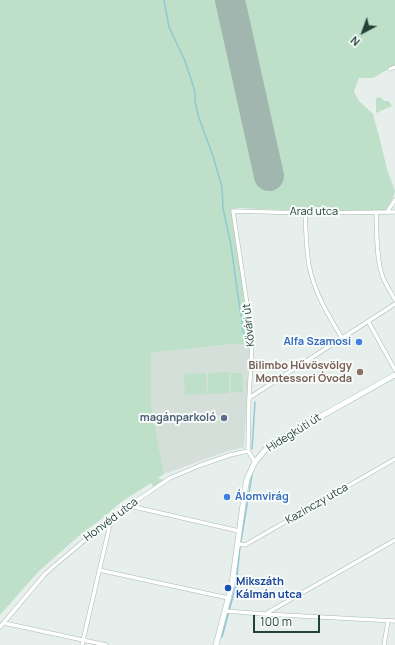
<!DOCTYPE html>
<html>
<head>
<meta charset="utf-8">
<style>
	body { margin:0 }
	#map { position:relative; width:395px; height:645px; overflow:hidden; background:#e6efeb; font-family:Manrope,sans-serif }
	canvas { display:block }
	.north { position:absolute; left:343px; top:12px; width:40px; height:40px; -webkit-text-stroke:3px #f7fbf9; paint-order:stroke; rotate:221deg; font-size:11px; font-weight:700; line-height:16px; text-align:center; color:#24423a }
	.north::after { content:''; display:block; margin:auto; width:14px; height:18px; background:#24423a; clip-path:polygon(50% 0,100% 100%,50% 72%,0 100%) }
	.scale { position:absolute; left:253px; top:615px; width:67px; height:18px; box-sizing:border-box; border:2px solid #24423a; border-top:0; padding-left:5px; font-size:12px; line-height:14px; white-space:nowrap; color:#24423a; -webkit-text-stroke:3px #f7fbf9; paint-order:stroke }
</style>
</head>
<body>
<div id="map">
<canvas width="395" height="645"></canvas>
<div class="north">N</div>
<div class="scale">100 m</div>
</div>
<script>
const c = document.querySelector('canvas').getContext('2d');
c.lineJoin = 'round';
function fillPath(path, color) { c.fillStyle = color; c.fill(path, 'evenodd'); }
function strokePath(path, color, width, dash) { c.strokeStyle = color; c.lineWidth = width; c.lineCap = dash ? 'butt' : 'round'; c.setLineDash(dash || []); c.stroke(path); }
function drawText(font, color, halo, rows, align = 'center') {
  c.font = font + ' Manrope,sans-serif'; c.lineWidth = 4; c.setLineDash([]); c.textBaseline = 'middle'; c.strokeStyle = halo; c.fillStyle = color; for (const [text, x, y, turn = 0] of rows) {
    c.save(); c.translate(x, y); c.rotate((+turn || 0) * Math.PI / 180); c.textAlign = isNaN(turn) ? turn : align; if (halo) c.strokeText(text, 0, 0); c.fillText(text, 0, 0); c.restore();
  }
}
fillPath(new Path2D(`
	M233,344L250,345L244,447L225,452L164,474L151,404V353Z`), '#d4dfda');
fillPath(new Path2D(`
	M0,0H395V65L373,78H359L354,91L358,100L373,114L380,140L387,169L395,191L393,198L386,210L303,211L240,208L231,209L245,297L250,345L233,344L151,353V404L164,474L158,478L164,480L160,482L155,486H153L151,483L121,502L104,517L80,535L39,571L0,615Z
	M380,97L384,101H389L392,106L376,113V98Z
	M229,372V393L208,394V373Z
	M206,373L207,394L185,395L184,374Z
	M231,373H242L243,392H231Z`), '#bfe0c8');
strokePath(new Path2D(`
	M164,0L169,27L185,61L192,82L195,93V102L199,118L213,156L222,187L223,208L231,245L238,296L242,321V327L246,343
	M252,449L255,402
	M222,637L236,585L240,547L252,475`), '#8ec9d4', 1.5);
strokePath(new Path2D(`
	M230,0L269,176`), '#a2b6b0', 30);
const street = new Path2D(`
	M390,69L395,67
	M376,212C377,232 376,256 382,275C385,284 391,292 395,300
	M387,212L395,200
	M305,213C306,230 306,248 309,265C314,292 328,315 342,338
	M368,321L395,370
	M249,398L395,304
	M255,462L248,451L249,398L252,343L246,297L233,211L305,213L395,212
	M130,506L239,531
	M238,544L245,545L395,459
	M99,570L228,598
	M225,611L264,614L395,621
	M265,614L395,540
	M4,623L106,645
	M0,627L45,574L54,566L111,518L170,478L201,465L230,455L248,451
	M82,645L111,520
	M384,645L388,621`);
const secondary = new Path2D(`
	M216,645L232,584L245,490L247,479L255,462L266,449L271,445L300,428L395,375`);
strokePath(street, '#a8b8b2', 4.5);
strokePath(secondary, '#a4bbb3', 6);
strokePath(street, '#fff', 3.5);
strokePath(secondary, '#fff', 5);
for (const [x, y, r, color] of [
	[359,342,4,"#3f7fe0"],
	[360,372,4,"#8d6e63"],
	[224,418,4,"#5c6f8a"],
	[227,497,4,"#3f7fe0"],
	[228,588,4,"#1a4fb4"]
]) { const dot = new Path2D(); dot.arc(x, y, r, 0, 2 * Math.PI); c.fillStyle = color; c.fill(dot); strokePath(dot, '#f7fbf9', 1.5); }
drawText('11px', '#24423a', '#f7fbf9', [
	["Arad utca",314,212],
	["Kővári út",249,325,-96],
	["Hidegkúti út",294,433,-32],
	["Kazinczy utca",317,504,-30],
	["Honvéd utca",111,520,-37]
]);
drawText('bold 11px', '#366cbe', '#f7fbf9', [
	["Alfa Szamosi",351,342],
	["Álomvirág",235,497,"left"]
], 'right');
drawText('bold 11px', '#785e54', '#f7fbf9', [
	["Bilimbo Hűvösvölgy",352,366],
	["Montessori Óvoda",352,379]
], 'right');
drawText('bold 11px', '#4e5e75', '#f7fbf9', [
	["magánparkoló",216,418]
], 'right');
drawText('bold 11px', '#164399', '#f7fbf9', [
	["Mikszáth",236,582],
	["Kálmán utca",236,595]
], 'left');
</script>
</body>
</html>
